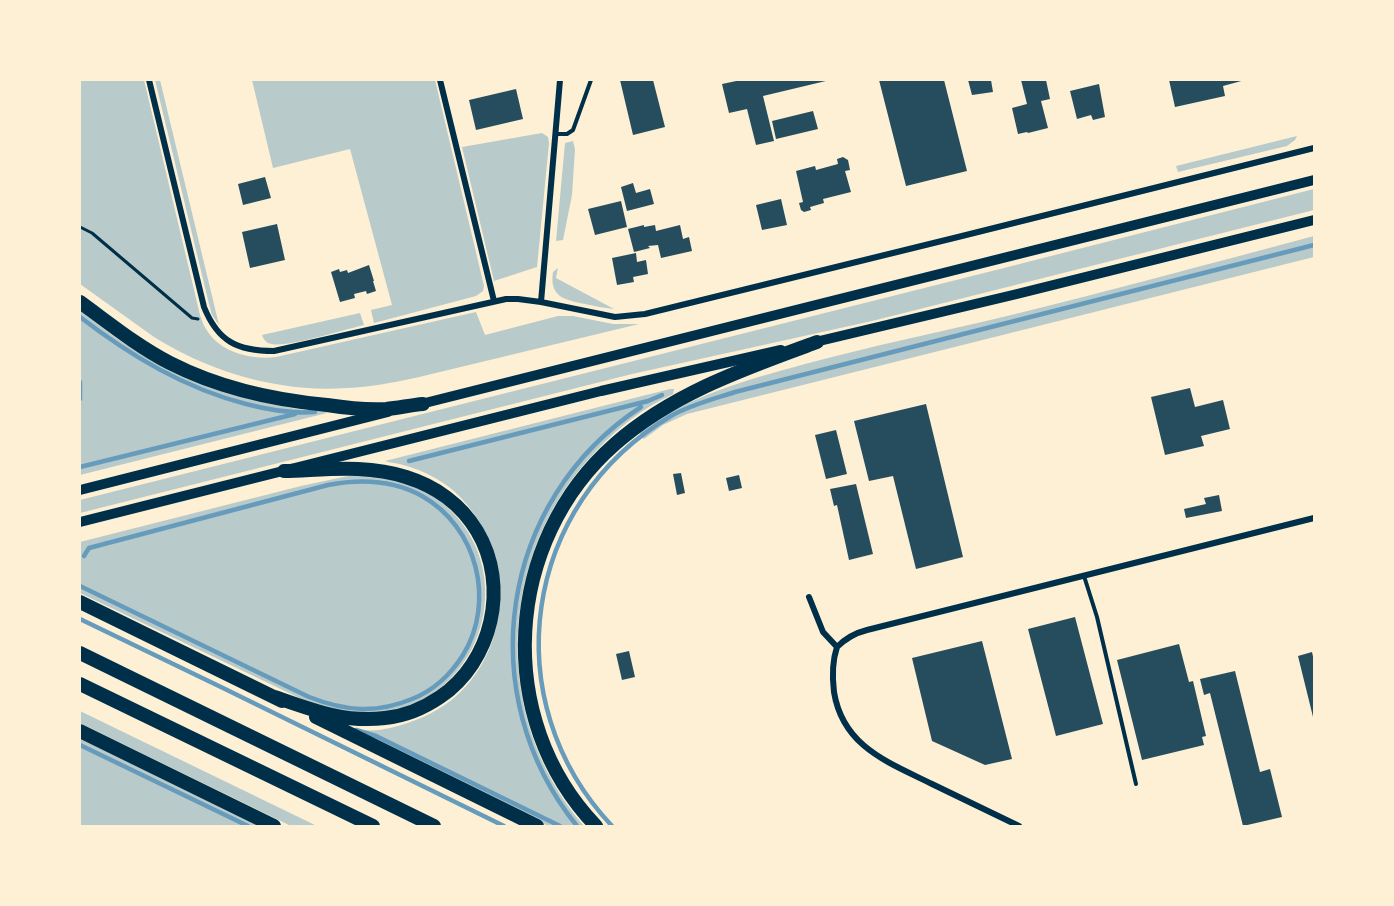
<!DOCTYPE html>
<html>
<head>
<meta charset="utf-8">
<style>
	body { margin:0 }
	#map { position:relative; width:1394px; height:906px; overflow:hidden; background:#fdf0d5; font-family:"DejaVu Sans",sans-serif }
	canvas { display:block }
	.frame { position:absolute; inset:0; border:81px solid #fdf0d5; pointer-events:none }
</style>
</head>
<body>
<div id="map">
<canvas width="1394" height="906"></canvas>
<div class="frame"></div>
</div>
<script>
const c = document.querySelector('canvas').getContext('2d');
c.lineJoin = 'round';
function fillPath(path, color) { c.fillStyle = color; c.fill(path, 'evenodd'); }
function strokePath(path, color, width, dash) { c.strokeStyle = color; c.lineWidth = width; c.lineCap = dash ? 'butt' : 'round'; c.setLineDash(dash || []); c.stroke(path); }
fillPath(new Path2D(`
	M80,80H144L200,315C202,321 204,327 208,332C222,353 252,360 276,357L476,312L485,335L558,316H573L613,324H639L415,378C392,383 370,387 347,388C280,393 210,372 154,337L80,284Z
	M155,80H160L219,325L212,315L209,304Z
	M252,80H435L484,286L483,291L476,296L374,323L371,310L392,305L350,149L273,168Z
	M542,133L548,137L549,143L537,267L494,281L462,147Z
	M1297,136L1295,140L1287,146L1178,172L1176,166Z
	M573,141L575,149L572,195L563,240L556,241L565,143Z
	M1314,189V210L872,321L632,374L80,513V500L1000,269Z
	M1314,236V257L687,414L663,425L644,439L638,432C692,395 743,381 805,364C872,346 940,332 1007,316C1110,291 1212,263 1314,236Z
	M558,268L556,278L614,309C604,308 595,306 585,304C565,300 549,297 553,272Z
	M80,310C98,324 116,339 136,351C176,376 219,392 265,402C284,407 304,411 324,411L327,413L80,475Z
	M360,313L364,325C346,329 286,348 272,344C266,343 264,340 262,335Z
	M670,389H674L673,394C643,408 620,426 597,450C497,552 490,718 584,826H548L355,729C375,733 394,728 413,721C510,688 528,560 455,492C440,479 422,470 403,465C397,463 391,463 385,461Z
	M365,475C394,477 426,487 448,508C514,569 488,679 404,708C392,712 380,712 368,713C362,713 355,714 349,714C337,713 322,707 310,703L80,593V542L301,486L348,476Z
	M80,711L317,826H291L80,723Z
	M80,738L260,826H80Z`), '#b9caca');
strokePath(new Path2D(`
	M80,317C131,356 184,388 246,404C269,410 291,414 315,412
	M80,382V399
	M409,461L648,401L662,395
	M80,467L295,414
	M80,586L309,697C345,711 376,714 412,699C433,691 451,674 463,655C496,601 477,527 422,496C393,480 359,479 328,485L89,548L84,556
	M80,619L223,688L504,826
	M356,730L376,736L560,826
	M80,745L248,826
	M577,826C471,695 499,500 641,407
	M612,826C494,701 522,503 671,416C690,405 714,399 735,392L1314,245`), '#669bbc', 4.5);
fillPath(new Path2D(`
	M620,80H653L665,127L633,135Z
	M741,80L759,81L830,80L763,96L774,141L756,145L747,109L729,113L722,84Z
	M879,80H944L967,171L906,186Z
	M968,80H991L993,92L972,95Z
	M1021,80H1046L1050,99L1041,101L1048,128L1028,133L1027,132L1018,134L1012,108L1027,104Z
	M1169,80H1245L1223,86L1225,96L1175,107Z
	M1099,84L1105,117L1093,120L1091,115L1077,119L1070,91Z
	M516,89L523,119L476,130L469,100Z
	M813,111L818,129L776,139L772,121Z
	M843,157L848,160L850,170L845,171L851,192L823,199L824,203L810,207L811,210L804,212L801,210L799,203L803,202L796,171L815,166L816,170L838,164L837,159Z
	M265,177L271,198L243,205L238,184Z
	M633,183L636,193L650,189L654,204L627,211L621,187Z
	M781,199L787,225L762,230L756,205Z
	M621,201L627,227L595,235L588,209Z
	M277,224L285,260L250,268L242,232Z
	M644,225V227L655,225L656,231L680,225L683,239L689,237L692,251L661,258L658,245L648,246L650,248L634,252L628,229Z
	M636,253L637,262L646,260L648,274L633,277L634,282L617,285L612,258Z
	M369,265L374,281H373L376,291L367,294L366,291L354,294L355,298L340,302L331,272L339,269L340,272L347,270L348,273Z
	M1190,388L1195,407L1223,400L1230,429L1201,436L1204,446L1165,455L1151,397Z
	M926,404L963,557L916,569L893,476L869,481L854,421Z
	M836,430L847,474L826,479L815,435Z
	M681,473L685,493L677,495L673,474Z
	M739,475L742,488L729,491L726,478Z
	M856,484L873,554L849,560L837,505L834,506L830,489Z
	M1219,495L1222,511L1186,518L1184,509L1206,504L1204,498Z
	M1075,617L1103,724L1056,736L1028,629Z
	M982,641L1012,759L985,765L932,741L912,658Z
	M1179,644L1189,682L1193,681L1206,736L1202,737L1204,745L1142,760L1117,660Z
	M629,651L635,677L622,680L616,654Z
	M1312,652L1314,661V721L1298,656Z
	M1235,671L1260,772L1270,769L1282,817L1243,826L1210,693L1204,695L1200,679Z`), '#264d5e');
strokePath(new Path2D(`
	M80,227L92,233L192,318L198,319`), '#003049', 3);
strokePath(new Path2D(`
	M556,134H567L573,130L591,80
	M1084,576L1097,617L1136,784`), '#003049', 4);
strokePath(new Path2D(`
	M149,80L204,307C218,342 238,351 274,351L506,299H518L541,302L615,317L645,314L962,236L1314,148
	M440,80L494,301
	M541,302L560,80
	M809,597L823,632L837,647C846,638 855,633 867,630L1314,518
	M837,647C832,662 832,676 834,692C843,747 888,762 932,784C961,798 990,812 1019,826`), '#003049', 6);
strokePath(new Path2D(`
	M811,343L1017,294L1314,220
	M417,405L1314,180
	M80,490L388,412
	M80,522L601,391L781,350`), '#003049', 10);
strokePath(new Path2D(`
	M80,302C109,323 137,346 170,363C219,388 273,400 327,405C347,408 367,410 386,409C398,408 411,405 423,404
	M80,602L282,701
	M80,653L434,826
	M80,684L373,826
	M275,697C312,710 345,723 385,718C406,716 424,708 440,697C492,662 510,586 477,531C461,504 435,486 406,477C366,464 325,470 284,471
	M316,717L537,826
	M80,731L274,826
	M596,826C493,719 504,541 615,444C673,393 746,368 817,342`), '#003049', 14);
</script>
</body>
</html>
